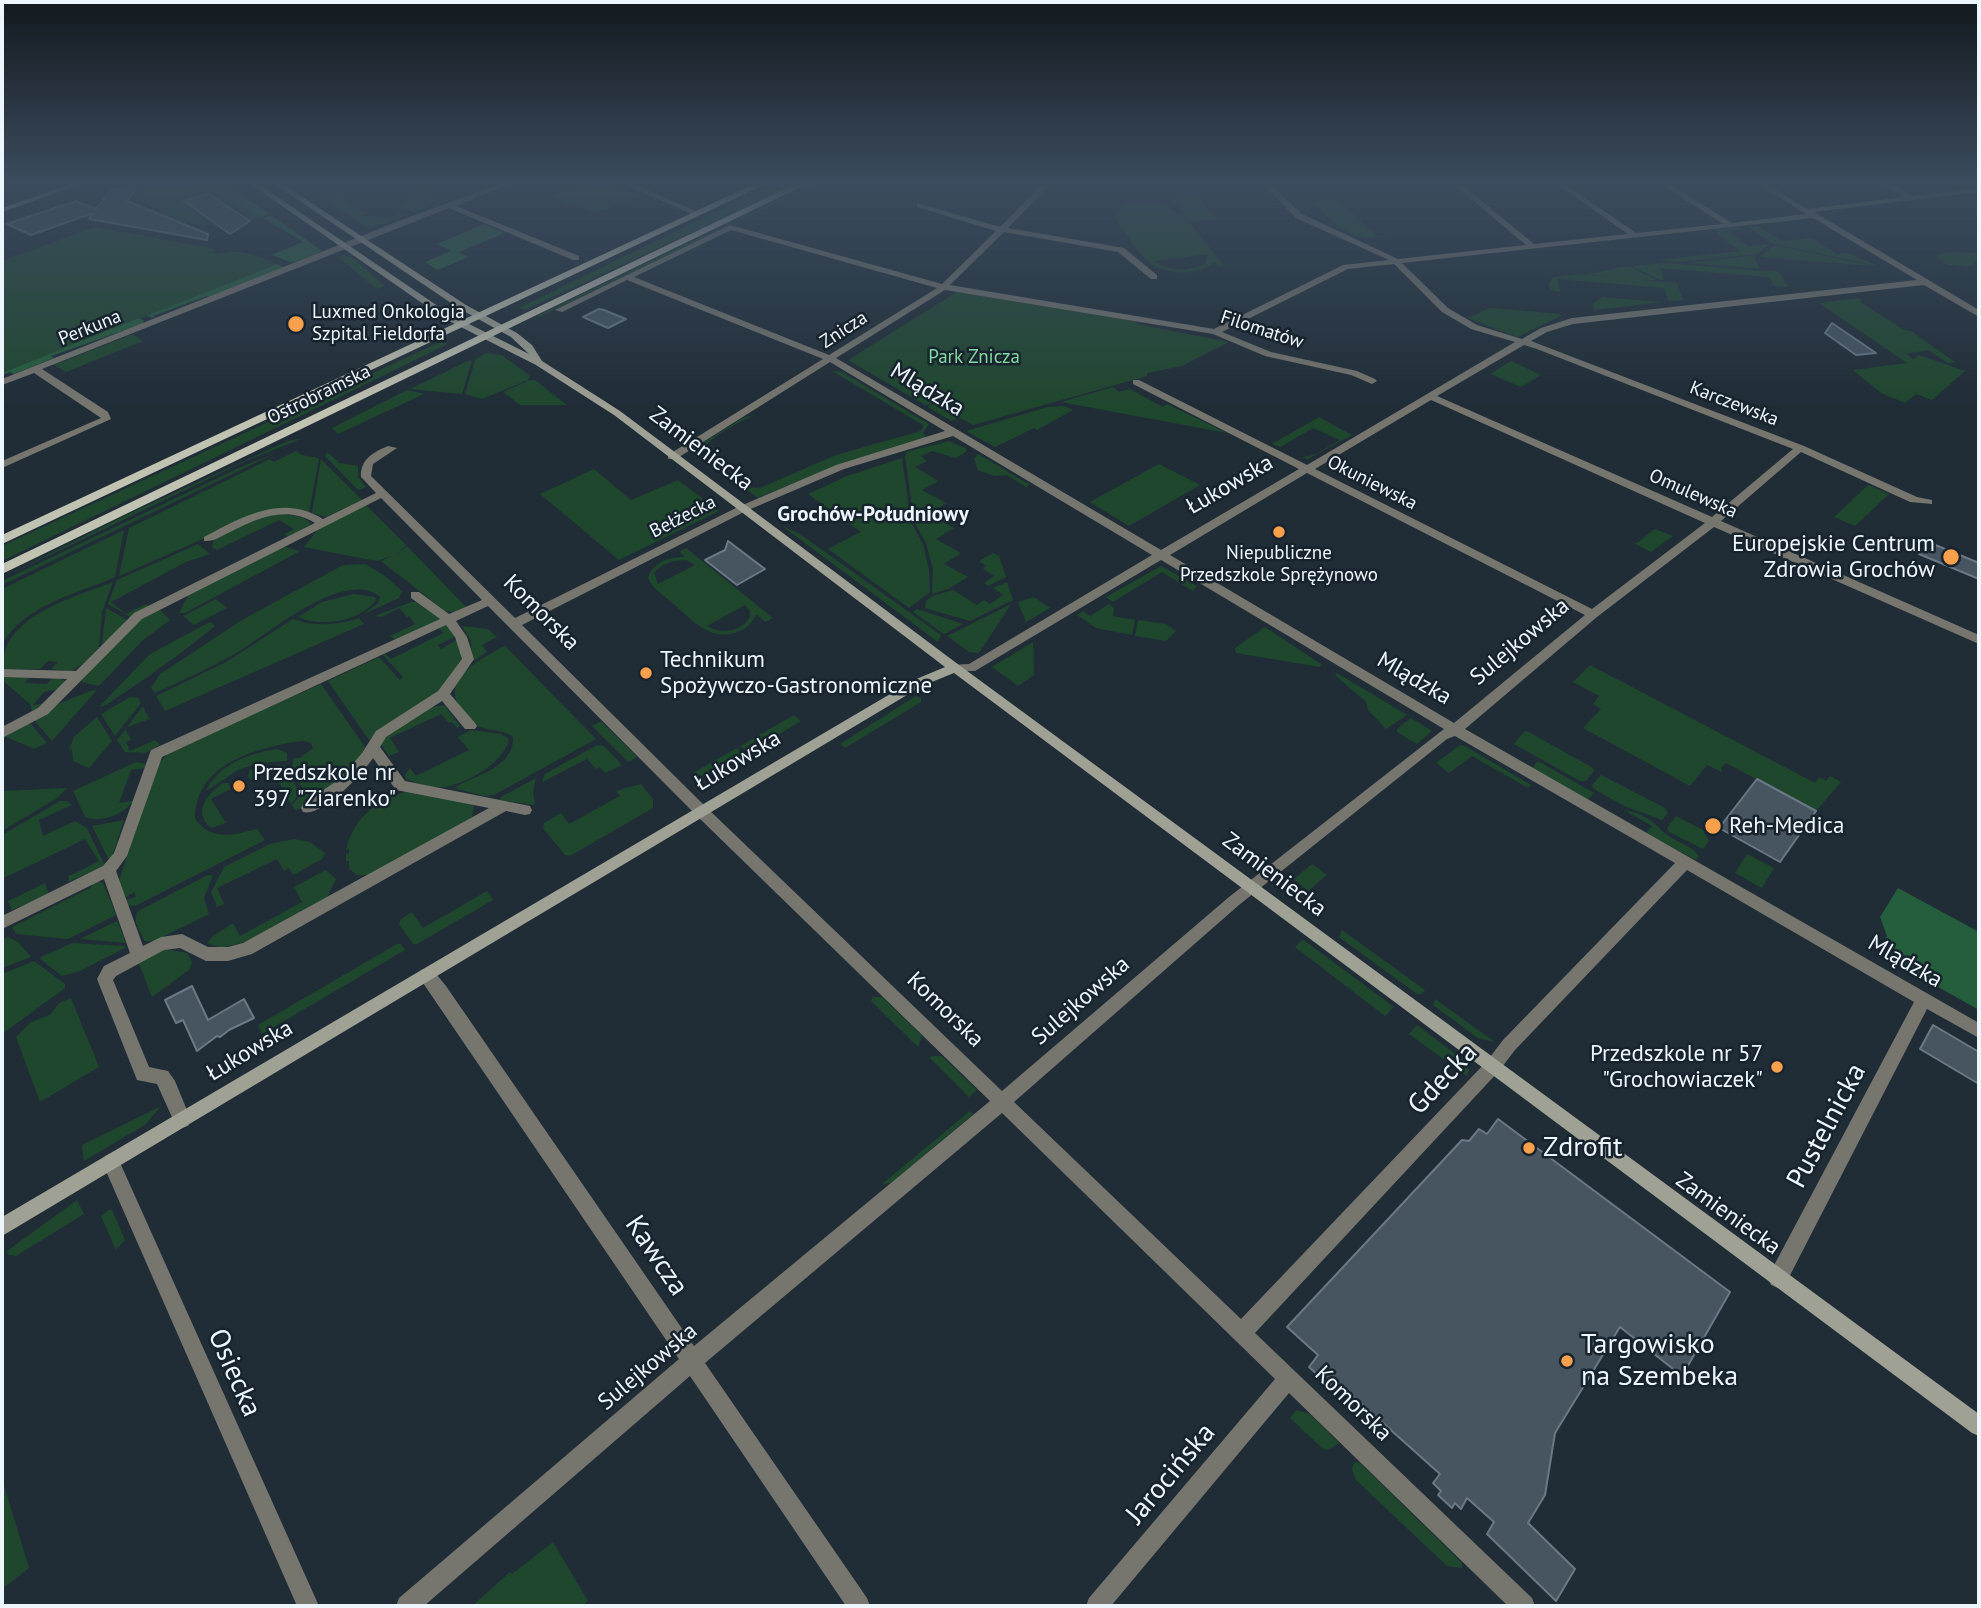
<!DOCTYPE html>
<html>
<head>
<meta charset="utf-8">
<style>
	body { margin:0 }
	#map { position:relative; width:1981px; height:1608px; overflow:hidden; background:#202d37; font-family:"PT Sans",sans-serif }
	canvas { display:block }
	.frame { position:absolute; inset:0; border:4px solid #eef6fd; pointer-events:none }
</style>
</head>
<body>
<div id="map">
<canvas width="1981" height="1608"></canvas>
<div class="frame"></div>
</div>
<script>
const c = document.querySelector('canvas').getContext('2d');
c.lineJoin = 'round';
function fillPath(path, color) { c.fillStyle = color; c.fill(path, 'evenodd'); }
function strokePath(path, color, width, dash) { c.strokeStyle = color; c.lineWidth = width; c.lineCap = dash ? 'butt' : 'round'; c.setLineDash(dash || []); c.stroke(path); }
function drawText(font, color, halo, rows, align = 'center') {
  c.font = font + ' "PT Sans",sans-serif'; c.lineWidth = 5; c.setLineDash([]); c.textBaseline = 'middle'; c.strokeStyle = halo; c.fillStyle = color; for (const [text, x, y, turn = 0] of rows) {
    c.save(); c.translate(x, y); c.rotate((+turn || 0) * Math.PI / 180); c.textAlign = isNaN(turn) ? turn : align; if (halo) c.strokeText(text, 0, 0); c.fillText(text, 0, 0); c.restore();
  }
}
fillPath(new Path2D(`
	M121,183H194L262,217L252,220L238,208H227L209,194L185,201L214,222L204,226L155,217L164,212L134,199L143,185L121,187Z
	M411,183L437,201C428,212 410,213 398,207L413,198L411,197L418,192Z
	M587,183H610L641,196L595,213L550,197Z
	M775,183H797L525,310L519,308Z
	M812,183H817L539,317L537,316Z
	M342,193C347,203 354,210 367,212L363,216L393,218L398,214H410L368,229L322,197Z
	M1197,196L1217,219L1190,222L1171,199Z
	M1336,199L1377,236L1395,234C1352,245 1342,230 1312,202Z
	M1138,203C1185,200 1197,235 1224,266L1218,267L1214,262C1200,276 1168,275 1151,264C1141,257 1121,228 1115,216L1121,207ZM1208,254L1205,264C1189,272 1169,271 1154,261Z
	M1747,226H1758L1782,241L1812,238L1837,254L1848,253L1878,266L1773,244Z
	M95,227L215,249L212,253C220,254 222,253 229,252C244,250 264,258 277,264L2,373V261Z
	M1736,227L1745,229L1728,232L1748,246L1770,244L1758,254L1677,262L1660,260L1740,251L1716,233L1719,232L1714,229Z
	M1774,245L1873,266L1760,257Z
	M1948,252L1979,253V259L1970,267L1947,265L1937,258V255Z
	M343,255L353,258L385,286L377,289L338,257Z
	M1757,255L1754,258L1760,269L1687,263Z
	M1664,263L1779,272L1788,287L1774,286L1769,277L1660,268L1664,280H1660L1632,266Z
	M1629,266L1656,280H1640L1677,283L1683,300L1669,301L1664,288L1557,279L1560,292L1551,290L1548,285L1553,277L1581,274L1611,277L1587,274Z
	M957,292L1135,320L1137,324L1229,342L1182,366L1147,373V376L973,425L960,418L951,421L928,407L932,404L925,405L848,360Z
	M1602,297L1662,302L1595,310L1592,305Z
	M1859,298L1862,301L1860,302L1904,330L1911,331L1955,362L1948,363L1928,350L1906,354L1914,359L1919,355L1965,371L1932,400L1916,394L1905,403L1881,393L1853,370L1907,363L1819,303Z
	M1490,308L1560,314L1561,316L1517,337L1468,318Z
	M133,334L143,341L66,372L54,365Z
	M442,341L448,344L2,561V546Z
	M486,353L502,355L530,376L528,380L482,399L465,394L475,360Z
	M470,360L472,361L462,394L410,389Z
	M1511,361L1541,375L1521,387L1490,374Z
	M832,371L842,372L929,424L923,433L927,438L839,464L758,498L691,450L743,418L761,413C744,418 705,439 700,454L746,487L760,488L836,455L921,431L923,425Z
	M530,380H535L567,405H520L503,392Z
	M1113,387L1119,392L1130,389L1163,407L1167,404L1227,433L1061,402Z
	M407,390L424,394L338,434L332,428Z
	M1064,406L1073,410L1037,430L1034,428L995,447L966,431L1048,407Z
	M1319,417L1352,435L1308,459L1301,458L1316,454L1340,440L1313,428L1280,447L1272,444Z
	M303,438L248,460L2,578L126,515L288,441Z
	M949,441L967,449L966,452L956,458L932,451L921,456L927,461L915,467L938,481L922,490L946,503L929,514L954,528L936,539L961,553L944,564L968,577L948,589L932,594L933,569L926,543L914,522L905,456L906,452Z
	M296,451L302,455L319,458L309,513L284,508L210,536L119,576L129,528L270,459L274,462Z
	M327,452L340,463L358,466V477L366,487L358,490L325,456Z
	M276,453L2,585V581L241,467Z
	M978,454L985,458L1030,485L1026,487L1007,475L994,476L978,470L974,459Z
	M902,458L911,522L923,544L929,570L930,592L909,608L828,549L861,532L808,494L847,476Z
	M321,459L362,500L326,517L312,513Z
	M1159,464L1200,485L1129,526L1090,502Z
	M594,469L631,500L678,480L719,511L619,560L540,494Z
	M1868,485L1889,494L1855,526L1834,517Z
	M366,505L406,545L395,556L407,546L466,607L455,612L445,611L381,561L392,556L376,561L304,547L319,528Z
	M285,514L302,517L312,524L288,537L285,534L294,529L279,520L217,550L212,547L214,539L258,516Z
	M782,526L800,534L941,635L938,642Z
	M1655,529L1673,536L1651,552L1632,542L1637,543Z
	M124,530L115,577C77,594 23,605 2,645V589Z
	M198,544L210,554L186,562L111,602L126,614L146,604L149,607L132,618L108,604L117,580Z
	M282,546L300,551L185,613H179L189,594Z
	M686,548L773,618L766,622L756,614C753,623 746,629 737,632C711,642 693,621 675,605C666,597 652,589 648,578C653,562 669,557 685,557L679,552ZM686,560L695,565L658,584L654,573C662,563 673,560 686,560ZM745,605L750,611V617C741,632 722,635 707,626Z
	M993,553L999,556L1006,577L988,586L984,583L994,576L983,569L986,566L979,561Z
	M365,564L384,575L402,591L399,598L364,614L378,603L380,597C344,567 265,637 238,652C211,668 183,680 155,693L151,688L160,674L242,620L343,565Z
	M1161,566L1197,586L1193,591L1162,572L1113,602L1106,597Z
	M113,582L102,612L99,647L84,663L71,671L51,669L58,662L48,661L40,669H2C2,615 73,598 113,582Z
	M1007,582L1013,600L970,621L925,608L926,601L932,596L953,590L977,605L984,600L990,604L1003,595L993,588Z
	M354,594L375,597L376,600C361,621 321,628 298,617L322,602Z
	M1034,597L1050,608L1026,622L1018,602Z
	M216,599L227,608L194,625L183,616Z
	M411,602H416L438,617V620L397,641L390,636L415,624L409,616L407,617L399,608L382,617L375,616Z
	M1011,604L979,653L969,652L947,636Z
	M1109,604L1114,608L1113,616L1135,620L1132,635L1096,628L1077,615L1083,611L1090,616Z
	M106,608L129,621L102,645Z
	M159,609L170,620L143,640L99,686L82,682L80,678L132,625Z
	M917,609L963,624L944,634L913,612Z
	M359,618L364,624L165,711L156,696L226,662L293,619C313,627 339,625 359,618Z
	M1138,620L1166,624L1176,631L1166,641L1135,636Z
	M210,622L215,626C180,655 143,680 106,705L99,707L150,654Z
	M445,625L457,636L438,645L441,649L458,639C460,646 463,654 461,661C453,689 393,721 369,740L328,681L379,657L400,680L403,677L382,654L384,653L391,659L443,633L439,628Z
	M462,626L488,629L497,637L482,645L487,652L472,662L471,641Z
	M1265,627L1321,664L1320,667L1236,653L1235,648Z
	M1033,642L1034,675L1018,686L992,667Z
	M505,646L596,739L494,795L484,796L454,788C472,776 515,768 513,737C501,728 488,732 476,725C472,723 468,716 465,713C435,681 480,659 505,646Z
	M1590,665L1815,783L1819,777L1826,781L1830,776L1841,782L1816,811L1726,763L1721,768L1722,772L1707,765L1690,786L1583,728L1601,709L1593,704L1599,696L1573,682Z
	M1337,673L1407,715L1386,729L1368,710L1366,702L1335,675Z
	M11,674L31,675L25,683L47,684L54,676L65,681L60,689L44,692L33,705L46,703L33,714L30,704L2,680V676Z
	M321,684L365,747C353,772 322,804 295,810L292,805L304,791L291,769L294,758H300L313,748L311,743C301,739 289,743 279,745C239,754 196,771 195,818C210,842 234,835 257,829L265,840L135,906L128,905L125,900L136,897L134,892L125,898L119,881L157,765L172,750Z
	M93,690L96,691L52,741L34,720L53,706Z
	M916,696L921,698V702L845,748L840,744Z
	M130,697L138,698L141,703L115,736L101,714Z
	M444,705L460,726L457,728L452,722L449,723L441,714L390,738L399,752L389,756L380,743L382,739L427,708Z
	M143,706L149,719L125,728L131,740L126,742L130,751L155,740L160,745L145,753L125,752L117,740Z
	M794,715L801,721L751,751H746L740,746Z
	M97,717L112,741L89,768L73,761L72,749L69,750L74,737Z
	M1411,718L1432,731L1417,744L1397,732V729Z
	M601,721L637,757L628,762L592,726Z
	M30,723L47,743L34,749L4,736Z
	M471,730L501,734L509,739C504,763 467,783 445,787C433,789 417,783 406,779L405,775L410,768L416,776L469,750L458,737Z
	M1527,731L1593,768L1594,771L1586,781H1580L1514,744L1524,732Z
	M597,745L604,746L622,765L605,773L600,767L596,769L587,759L542,782L545,774Z
	M1460,745L1465,746L1531,785L1528,788L1472,756L1449,773L1436,763Z
	M737,748L743,755L706,777L693,773Z
	M278,749L287,753V761L260,763L240,769L206,791C219,764 249,753 278,749Z
	M1538,761L1594,793L1588,800L1532,768Z
	M136,762L146,764L144,768L131,770L119,803L133,801C124,815 100,823 85,817L73,791Z
	M284,765L300,793L291,804L272,770L251,780L248,776L250,770L262,766Z
	M1601,775L1665,808L1668,813L1662,820L1624,806L1594,789L1592,785Z
	M536,778L533,792L535,805L500,800L501,797Z
	M223,783H228L231,789L211,799L226,823L211,828C193,812 206,795 223,783Z
	M641,784L653,799V808L570,856L565,855L543,828L544,823L561,813L569,824L620,796L616,791Z
	M67,788L56,799L2,831V791Z
	M413,790L471,803L474,806L472,818L369,875H357L349,869V861H346V854L349,853V849L346,850C354,815 380,798 413,790Z
	M60,801H67L72,805L39,820L43,836L75,821L87,828L105,866L68,882L69,876L99,861L85,839L2,879V835Z
	M1624,810C1646,814 1651,821 1666,834C1677,843 1692,845 1699,856L1696,860L1646,833L1652,826Z
	M1676,816L1703,830L1709,841L1703,849L1669,832L1667,828Z
	M124,820L110,862L92,826Z
	M294,839L310,842L325,853L322,859L293,875L289,868L284,871L277,859L217,888L224,904L217,907L211,892L224,867L270,844Z
	M1747,854L1774,868L1762,888L1735,873Z
	M1312,864L1327,875L1308,891L1294,879Z
	M326,870L336,879L327,897L249,941L221,948L207,943L212,937L233,923L240,936L302,902L294,887Z
	M208,875H213L204,898L209,914L154,941H145C141,933 132,923 138,911Z
	M95,881L103,883L116,915L68,939L16,934L12,927L90,888Z
	M45,883L48,892L47,895L12,910L8,901Z
	M487,891L493,900L417,944H413L399,924L401,919L412,912L423,928Z
	M117,921L126,943L80,939Z
	M1342,930L1425,990L1422,994H1417L1339,937Z
	M8,937L18,942L31,957L2,968V940Z
	M1302,940L1305,941L1394,1007L1385,1016L1295,947Z
	M72,943L125,946V948L80,971L62,976L39,958Z
	M397,944H401L405,950L262,1034L258,1025Z
	M166,949L187,953L192,962L189,970L152,997L139,964L144,958Z
	M34,961L65,984V988L2,1034V974Z
	M873,997H882L922,1036L918,1047L871,1001Z
	M71,998L99,1067L40,1102L16,1037L31,1022L50,1015L59,1003Z
	M1435,999L1495,1042L1478,1038L1433,1005Z
	M1417,1025L1466,1062L1469,1070L1467,1076L1409,1034Z
	M932,1056H942L977,1090L969,1097L930,1058Z
	M161,1106L146,1124L84,1161L82,1145Z
	M970,1111L973,1114L891,1183L882,1184Z
	M77,1200L84,1214L16,1256L9,1255L7,1251Z
	M109,1210H112L125,1240L116,1250L101,1216Z
	M1296,1410L1310,1414L1339,1443L1328,1450L1322,1448L1290,1418Z
	M1354,1462L1360,1463L1462,1563V1568L1447,1566L1356,1480L1352,1469Z
	M2,1479L29,1568L2,1589Z
	M553,1542L588,1601L582,1606H472L510,1572L512,1574Z`), '#1f472e');
fillPath(new Path2D(`
	M194,183H223L270,214L262,217Z
	M272,216L322,251L293,263L271,255L303,242L263,218Z
	M484,224L505,233L459,252L468,257L438,270L425,262L451,251L437,244Z
	M277,264L286,268L211,298L207,296L153,316L155,318L146,316Z
	M139,318L144,321L142,324L51,356L54,358L14,374L10,372L2,375V373Z
	M1898,888L1979,932V1010L1878,953L1887,936L1880,917Z`), '#255e3c');
const building = new Path2D(`
	M137,187L127,201L208,234L207,240L89,219L93,213L31,235L7,224L76,201L96,209L111,189Z
	M208,194L250,221L230,234L184,201Z
	M599,309L604,310L626,319L608,328L583,317Z
	M1832,323L1876,353L1856,355L1825,333Z
	M728,541L765,569L737,585L705,560L725,550Z
	M1928,542L1979,563V579L1919,554Z
	M1757,779L1816,811L1780,862L1719,828Z
	M192,986L208,1020L244,999L254,1018L229,1030L220,1037L217,1036L197,1051L183,1020L176,1023L165,1000Z
	M1933,1025L1979,1052V1084L1920,1049Z
	M1498,1119L1730,1292L1682,1376L1620,1327L1555,1433L1545,1495L1528,1523L1575,1569L1556,1601L1487,1534L1494,1522L1467,1498L1461,1509L1455,1503L1452,1508L1438,1495L1441,1491L1433,1483L1440,1474L1337,1382L1332,1388L1309,1367L1318,1355L1287,1327L1462,1140L1469,1141L1479,1129L1487,1134Z`);
fillPath(building, '#475560');
strokePath(building, '#6a7985', 2);
fillPath(new Path2D(`
	M501,183H512L456,206L579,256V260H573L449,208L42,369L108,412L111,419L2,468V461L101,418L34,373L2,385V379L399,221Z
	M621,183H631L703,214L696,216Z
	M1044,183H1052L1008,228L1124,248L1157,275V279H1151L1118,252L1004,232L950,285L1214,329L1343,265L1389,260L1296,218L1262,183H1270L1302,214L1398,259L1526,245L1452,183H1460L1534,244L1628,234L1555,183H1563L1636,233L1723,224L1659,183H1668L1732,223L1806,214L1756,183H1765L1807,209L1904,197L1881,183H1890L1913,196L1979,188V192L1814,212L1979,310V317L1924,285L1573,324L1547,332L1531,341L1804,446L1917,497L1932,500V504L1910,502L1801,452L1721,521L1979,635V644L1714,527L1597,617L1465,729L1979,1023V1038L1927,1009L1785,1285L1778,1288L1771,1285L1768,1278L1771,1271L1914,1002L1687,870L1515,1050L1499,1071L1255,1333L1532,1598L1535,1606H1508L1289,1393L1111,1606H1086L1089,1598L1275,1379L1002,1113L705,1363L867,1598L870,1606H846L690,1376L424,1606H396L399,1598L679,1359L421,980L419,975L421,970C433,966 439,978 446,986L694,1346L990,1101L696,815L488,606L456,621L467,637L474,659L450,694L475,723L477,726L475,729H465L442,701L386,737L380,747L405,781L530,806L532,810L530,814L525,815L506,811L252,954L228,961H206L180,948L164,950L116,976L113,980L149,1067L168,1071L175,1081L191,1120L188,1126L182,1128L176,1126L157,1084L137,1080L97,979L104,966L130,953L104,879L2,929V916L103,866L114,853L151,750L440,619L411,598V592H419L449,614L482,600L381,498L142,619L48,714L2,738V727L38,708L67,679L2,677V669L76,671L134,613L315,523C286,505 257,518 230,532C221,536 214,542 204,541V537C241,517 283,493 323,519L376,493L361,477C360,459 374,452 388,446L397,448L373,464L371,476L515,618L738,507L836,465L945,431L830,362L676,459H668V455L823,359L627,280L562,312L555,310L730,225L942,284L996,231L917,207V203L1000,227ZM1813,218L1917,280L1572,318L1541,328L1522,339L1477,325L1448,308L1402,263ZM731,230L937,288L829,355L634,277ZM1394,264L1442,312L1471,329L1515,342L1307,465L1139,380H1133V384L1299,469L1161,550L836,358L945,290L1213,334L1265,356L1351,375L1372,384L1377,381L1375,379L1357,371L1271,352L1222,332L1348,269ZM1524,345L1537,349L1793,449L1712,517L1437,396ZM1431,400L1705,523L1592,609L1315,469ZM953,436L1152,555L969,664L951,665L949,668L951,671H975L1161,560L1444,729L1229,897L1002,1091L706,807L522,625L746,511L844,469ZM1307,473L1585,615L1454,723L1170,555ZM446,625L455,637L462,659L438,691L376,731L362,753L341,778L303,804L301,808L303,812C323,817 363,773 373,758L396,790L489,808L243,943L228,947H208L182,934L161,937L143,946L116,871L127,856L162,757ZM1455,736L1675,863L1503,1040L1487,1061L1241,1319L1014,1102L1239,905L1447,739Z
	M111,1153L117,1156L319,1606H297L102,1162L105,1156Z`), '#76766f');
fillPath(new Path2D(`
	M74,183H85L2,212V208Z
	M249,183H257L451,315L529,354L511,337L460,309L273,183H281L466,305L517,333L532,345L542,361L620,411L959,665L1979,1414V1436L1972,1433L954,673L922,686L2,1236V1217L914,680L945,667L614,415L536,365L445,319Z`), '#a0a195');
fillPath(new Path2D(`
	M756,183H768L2,544V535Z
	M797,183H809L2,574V564Z`), '#c0c2b2');
const sky = c.createLinearGradient(0, 0, 0, 408);
sky.addColorStop(0, '#12191e');
sky.addColorStop(0.45, '#3c4c5e');
sky.addColorStop(1, '#3c4c5e00');
c.fillStyle = sky;
c.fillRect(0, 0, 1981, 408);
for (const [x, y, r, color] of [
	[296,324,9,"#f8a04b"],
	[1279,532,7,"#f8a04b"],
	[1951,557,9,"#f8a04b"],
	[646,673,7,"#f8a04b"],
	[239,786,7,"#f8a04b"],
	[1713,826,9,"#f8a04b"],
	[1777,1067,7,"#f8a04b"],
	[1529,1148,7,"#f8a04b"],
	[1567,1361,7,"#f8a04b"]
]) { const dot = new Path2D(); dot.arc(x, y, r, 0, 2 * Math.PI); c.fillStyle = color; c.fill(dot); strokePath(dot, '#17232d', 2.5); }
drawText('19px', '#eef6fd', '#17232d', [
	["Luxmed Onkologia",312,313],
	["Szpital Fieldorfa",312,335],
	["Niepubliczne",1279,554,"center"],
	["Przedszkole Sprężynowo",1279,576,"center"]
], 'left');
drawText('19px', '#eef6fd', '#17232d', [
	["Perkuna",90,328,-22],
	["Znicza",844,330,-33],
	["Filomatów",1262,330,18],
	["Ostrobramska",319,395,-26],
	["Karczewska",1734,404,21],
	["Okuniewska",1372,483,27],
	["Omulewska",1693,494,24],
	["Bełżecka",683,517,-27]
]);
drawText('19px', '#84d8a1', '#17232d', [
	["Park Znicza",974,358]
]);
drawText('bold 21px', '#eef6fd', '#17232d', [
	["Grochów-Południowy",873,515]
]);
drawText('23px', '#eef6fd', '#17232d', [
	["Mlądzka",927,390,31],
	["Zamieniecka",701,449,37],
	["Łukowska",1230,485,-30],
	["Komorska",541,613,45],
	["Sulejkowska",1520,642,-40],
	["Mlądzka",1414,679,30],
	["Łukowska",738,761,-31],
	["Zamieniecka",1274,875,37],
	["Mlądzka",1905,962,30],
	["Sulejkowska",1081,1001,-41],
	["Komorska",945,1010,44],
	["Łukowska",250,1051,-31],
	["Zamieniecka",1728,1214,36],
	["Sulejkowska",648,1367,-40],
	["Komorska",1353,1404,44]
]);
drawText('23px', '#eef6fd', '#17232d', [
	["Europejskie Centrum",1935,544,"right"],
	["Zdrowia Grochów",1935,570,"right"],
	["Technikum",660,660],
	["Spożywczo-Gastronomiczne",660,686],
	["Przedszkole nr",253,773],
	["397 \"Ziarenko\"",253,799],
	["Reh-Medica",1729,826],
	["Przedszkole nr 57",1763,1054,"right"],
	["\"Grochowiaczek\"",1763,1080,"right"]
], 'left');
drawText('28px', '#eef6fd', '#17232d', [
	["Gdecka",1443,1079,-47],
	["Pustelnicka",1827,1126,-62],
	["Kawcza",656,1256,56],
	["Osiecka",234,1373,66],
	["Jarocińska",1171,1474,-50]
]);
drawText('28px', '#eef6fd', '#17232d', [
	["Zdrofit",1543,1148],
	["Targowisko",1581,1345],
	["na Szembeka",1581,1377]
], 'left');
</script>
</body>
</html>
